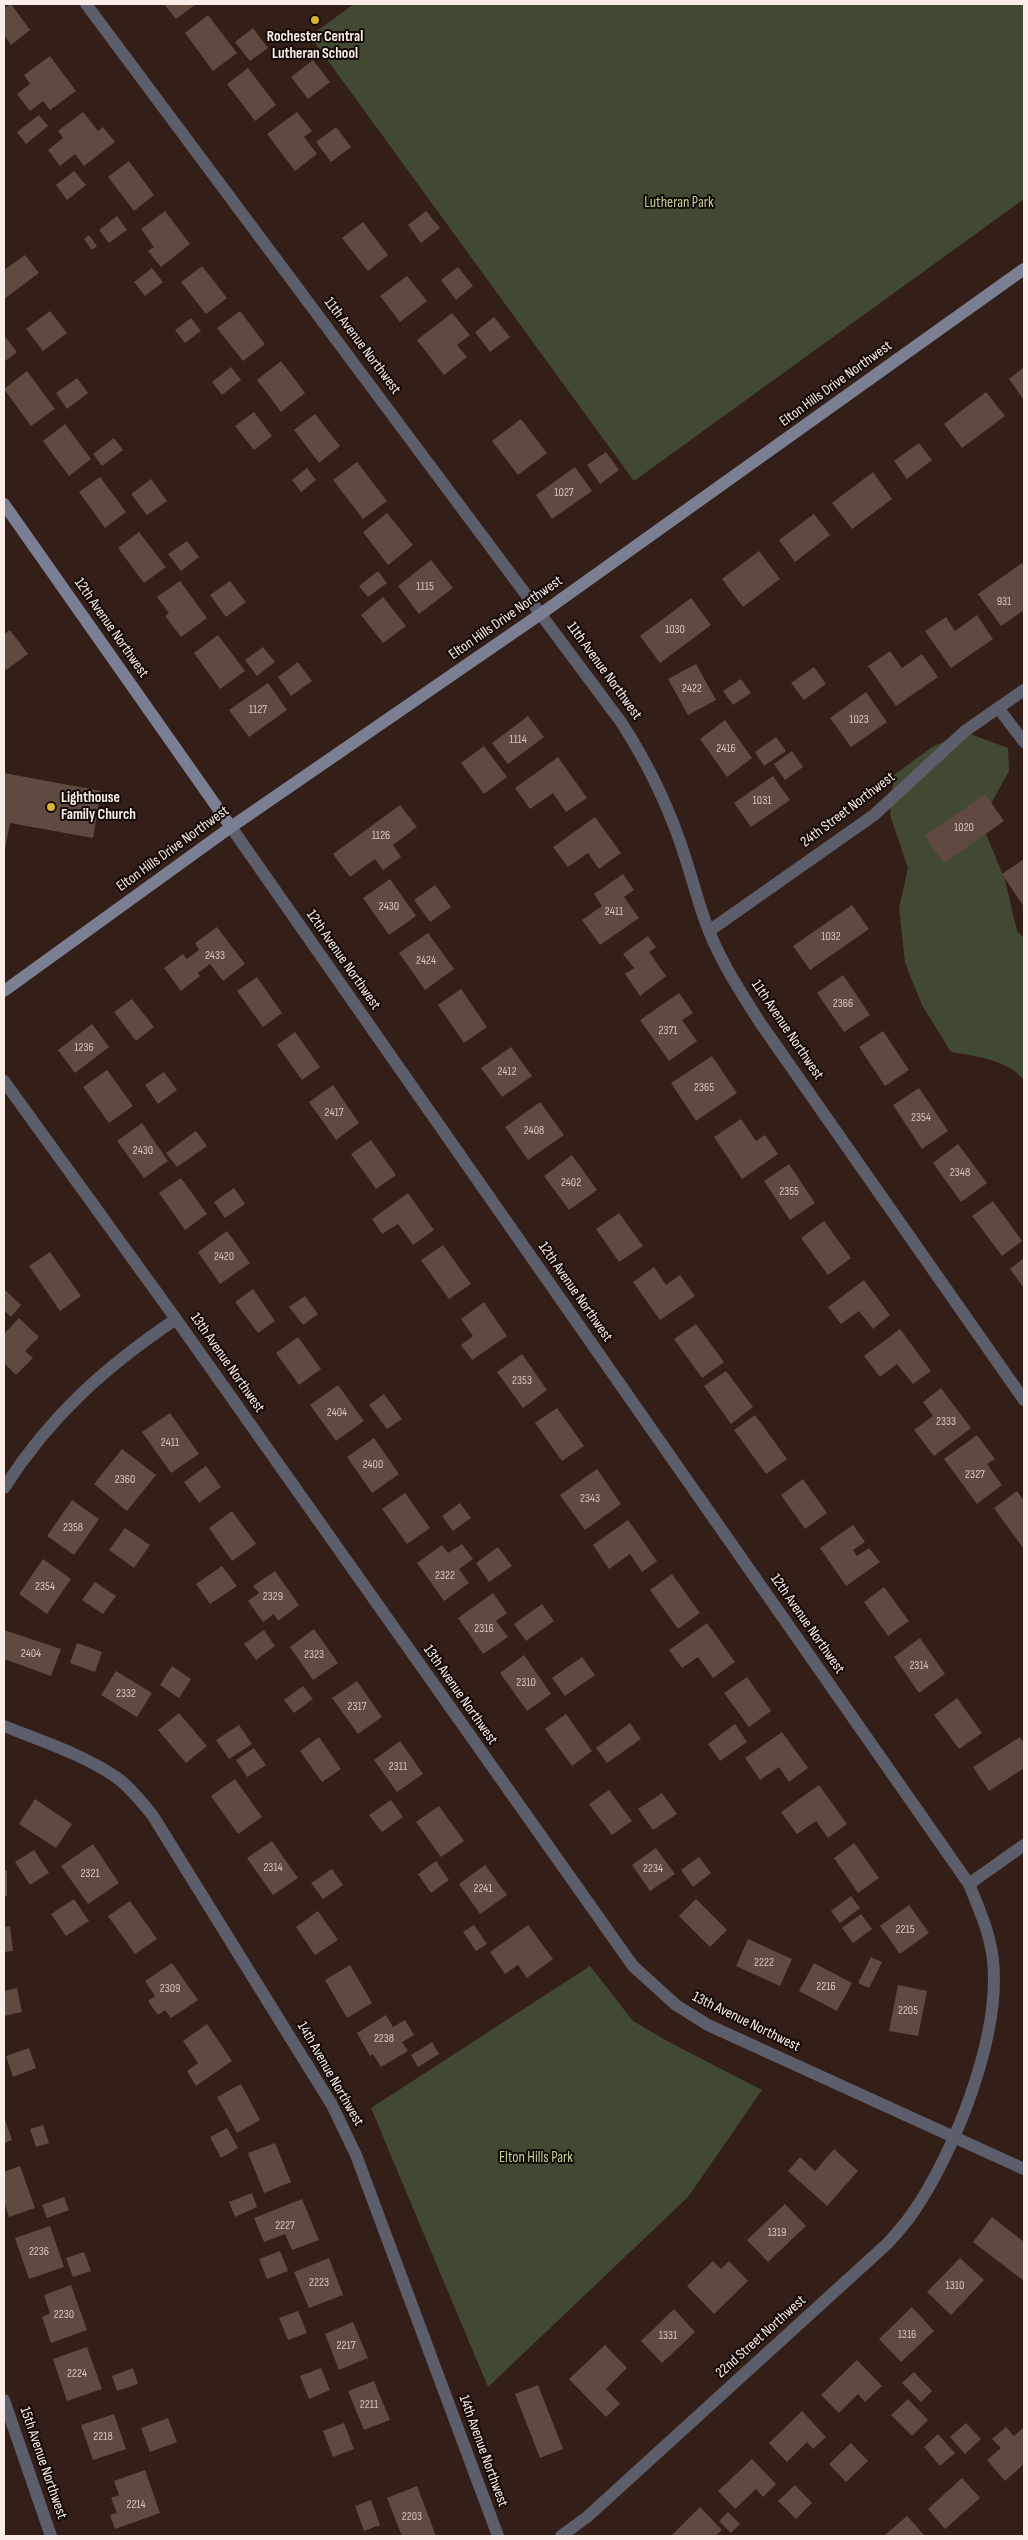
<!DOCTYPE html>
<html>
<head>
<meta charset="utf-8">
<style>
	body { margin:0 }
	#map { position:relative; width:1028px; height:2540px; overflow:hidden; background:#331f17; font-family:"Sofia Sans Condensed",sans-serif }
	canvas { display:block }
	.frame { position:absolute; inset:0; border:5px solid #fbede8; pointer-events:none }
</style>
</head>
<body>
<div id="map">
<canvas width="1028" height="2540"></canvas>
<div class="frame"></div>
</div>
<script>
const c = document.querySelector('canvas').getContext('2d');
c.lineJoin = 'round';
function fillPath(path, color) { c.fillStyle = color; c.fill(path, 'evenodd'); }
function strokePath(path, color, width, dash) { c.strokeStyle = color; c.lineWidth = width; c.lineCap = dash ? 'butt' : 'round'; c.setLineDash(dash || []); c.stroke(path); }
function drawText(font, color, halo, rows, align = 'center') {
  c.font = font + ' "Sofia Sans Condensed",sans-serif'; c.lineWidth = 4; c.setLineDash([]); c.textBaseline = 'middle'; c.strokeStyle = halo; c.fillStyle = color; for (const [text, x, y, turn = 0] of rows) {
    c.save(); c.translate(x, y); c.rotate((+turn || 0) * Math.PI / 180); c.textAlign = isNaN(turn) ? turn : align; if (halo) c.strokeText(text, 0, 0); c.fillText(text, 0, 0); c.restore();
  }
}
fillPath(new Path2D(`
	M354,4H1024V199L634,481L310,36Z
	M965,732L1008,748L1009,771L981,822L1005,880L1017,931L1024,938V1080C1008,1060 975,1056 951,1052L922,1005L905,963L899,908L908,868L890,815L894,775L932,747Z
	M590,1966L633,2021L667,2041L762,2090L688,2197L488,2387L371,2108Z`), '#424932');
fillPath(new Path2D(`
	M11,4L30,30L11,45L4,35V8Z
	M164,4H196L176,19Z
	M208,15L237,53L213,71L185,33Z
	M253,28L268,48L250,61L235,42Z
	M50,56L76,91L50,110L43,101L30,111L17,94L30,84L24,75Z
	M313,60L330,82L308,99L291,77Z
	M248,68L276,105L255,121L227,84Z
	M83,112L98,131L103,127L115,142L84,166L75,154L60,166L48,150L63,138L58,131Z
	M297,112L312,131L304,137L317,154L295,171L267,134Z
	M39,115L48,126L26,144L17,132Z
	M336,127L351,147L331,162L316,142Z
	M129,161L154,195L134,211L108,177Z
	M74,171L86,185L67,200L56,185Z
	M165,211L190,244L161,267L148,251L154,247L141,229Z
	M426,211L440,228L421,243L408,225Z
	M117,216L127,230L109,243L99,230Z
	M363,222L388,255L368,271L342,238Z
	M89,235L97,246L92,250L84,239Z
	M25,255L39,273L4,299V270Z
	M202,266L227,298L206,314L181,282Z
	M458,267L473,286L456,300L441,280Z
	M152,268L163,282L145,296L134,282Z
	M407,276L427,301L400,322L380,296Z
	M50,311L67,333L43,351L26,329Z
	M240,311L265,344L243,361L217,328Z
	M452,313L470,335L457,345L467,357L444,375L417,340Z
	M494,317L510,337L490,352L475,332Z
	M191,318L201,331L185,343L175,330Z
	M4,335L17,352L4,362Z
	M281,361L305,393L281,412L257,380Z
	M231,367L241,380L222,395L212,382Z
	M1024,367V400L1009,379Z
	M27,371L55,409L31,426L4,389Z
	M77,378L88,393L67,409L56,393Z
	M986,392L1005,416L962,448L944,424Z
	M254,412L272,436L254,450L235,426Z
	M315,414L340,446L319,463L294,430Z
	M521,419L547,453L518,475L492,441Z
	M65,424L91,459L69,476L43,441Z
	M114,438L123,450L102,466L93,454Z
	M919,443L932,460L907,479L894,461Z
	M606,452L619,470L600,484L587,465Z
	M357,462L387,501L363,519L333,480Z
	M575,467L592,491L552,519L536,495Z
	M307,468L316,480L301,492L292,480Z
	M873,472L892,499L852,529L832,503Z
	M100,477L126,512L105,528L79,492Z
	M151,479L167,501L147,515L131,494Z
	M387,513L413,545L388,565L363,532Z
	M814,514L830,535L795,562L779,540Z
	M139,532L166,567L144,583L118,548Z
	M187,541L199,557L181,571L168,554Z
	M759,551L780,579L743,607L722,579Z
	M431,560L453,588L419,614L398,586Z
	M1022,563L1024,566V610L1001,626L978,594Z
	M378,571L387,583L368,597L359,586Z
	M180,581L207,618L181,637L165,616L169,613L157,597Z
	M230,581L246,602L226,617L210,595Z
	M383,597L406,626L383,643L361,615Z
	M691,598L711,625L660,663L640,636Z
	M977,615L993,639L951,668L925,631L946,617L955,631Z
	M10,630L28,654L6,670L4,666V634Z
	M218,635L245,671L220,689L194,653Z
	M263,647L275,662L257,676L245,660Z
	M890,651L902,668L922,654L938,677L896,706L868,666Z
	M298,662L312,681L291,696L278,677Z
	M696,664L716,700L688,715L668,679Z
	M814,667L826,684L804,700L791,683Z
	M741,679L751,693L733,705L723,691Z
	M268,683L287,710L249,737L229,710Z
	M866,692L887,722L851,747L830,718Z
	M528,716L544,737L508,764L492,743Z
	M725,720L752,758L727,777L700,739Z
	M776,737L786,751L764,766L755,752Z
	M484,746L507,777L484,794L461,763Z
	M792,751L803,767L785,780L774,764Z
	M558,757L587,798L566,812L553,793L530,809L515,788Z
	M4,773L101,791L93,838L10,823L4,854Z
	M773,776L790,800L751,827L734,803Z
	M985,794L1004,821L944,863L925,836Z
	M400,805L417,827L393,845L401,857L383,870L375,859L350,877L333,854Z
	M595,817L621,853L599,869L588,853L568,867L553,847Z
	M1024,859V907L1002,874Z
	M623,874L634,890L624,897L639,918L600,945L582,920L602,906L594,894Z
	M390,879L416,916L389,935L363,898Z
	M435,885L451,907L430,922L414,900Z
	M852,905L869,929L810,970L793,946Z
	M217,927L245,964L223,981L210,964L198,973L200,976L181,991L164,968L183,954L187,959L199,950L195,943Z
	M428,933L454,969L425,990L399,953Z
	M648,936L656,947L649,952L666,976L640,996L625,974L634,968L623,954Z
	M843,975L870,1015L844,1032L817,993Z
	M257,977L282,1013L263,1027L237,991Z
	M461,989L487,1027L464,1043L438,1005Z
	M679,993L693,1013L682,1020L697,1041L669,1061L640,1020Z
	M132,999L154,1027L136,1041L114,1012Z
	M92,1024L109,1047L75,1073L58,1050Z
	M883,1031L909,1070L885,1086L859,1047Z
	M295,1032L320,1067L302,1080L277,1045Z
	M511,1047L532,1076L502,1097L481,1068Z
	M712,1056L737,1093L696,1121L671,1083Z
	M107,1070L133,1106L109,1123L83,1087Z
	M164,1072L177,1090L158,1104L145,1085Z
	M333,1085L359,1123L336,1140L309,1102Z
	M919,1088L948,1131L922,1149L893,1105Z
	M540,1102L564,1135L528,1160L505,1127Z
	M741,1119L756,1141L765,1135L778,1154L742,1179L714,1137Z
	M142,1123L168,1161L144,1178L117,1141Z
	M196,1131L207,1146L177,1167L166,1153Z
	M371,1140L396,1175L376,1189L351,1154Z
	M958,1144L987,1183L961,1202L933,1163Z
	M572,1155L597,1190L569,1210L544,1176Z
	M789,1164L815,1203L790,1220L764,1181Z
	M181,1178L207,1214L185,1230L159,1193Z
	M234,1188L245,1204L225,1218L214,1202Z
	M408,1193L434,1230L413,1245L398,1224L382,1234L372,1219Z
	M993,1201L1022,1241L1002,1256L972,1216Z
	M619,1213L643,1246L619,1262L596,1229Z
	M824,1221L851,1258L828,1275L801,1238Z
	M227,1231L250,1263L220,1284L198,1252Z
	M443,1245L471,1284L449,1299L421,1260Z
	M50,1252L81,1296L60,1311L29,1266Z
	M1024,1258V1288L1010,1269Z
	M654,1267L666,1285L680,1275L695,1296L660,1320L633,1282Z
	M864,1280L890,1315L873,1329L859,1311L841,1324L828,1307Z
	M253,1289L275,1321L258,1333L235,1302Z
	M5,1290L21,1305L11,1317L4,1310Z
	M305,1296L318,1314L303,1325L289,1307Z
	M484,1302L507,1336L472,1360L461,1345L473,1336L461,1319Z
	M19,1318L39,1337L25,1351L33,1358L16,1375L4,1363V1334Z
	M696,1324L724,1362L702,1378L674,1339Z
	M900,1329L931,1371L913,1384L897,1364L880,1377L864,1356Z
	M298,1337L321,1369L299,1385L276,1353Z
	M522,1354L547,1390L523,1408L497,1372Z
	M726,1371L753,1407L731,1424L704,1386Z
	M338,1385L364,1421L336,1441L310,1405Z
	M941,1388L971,1428L934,1456L914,1430L933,1416L923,1402Z
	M384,1394L402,1419L387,1429L369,1405Z
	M557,1408L584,1446L562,1461L535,1423Z
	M170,1413L199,1454L171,1473L142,1432Z
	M755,1415L787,1459L766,1474L734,1430Z
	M977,1435L995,1459L987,1464L1002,1485L977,1504L944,1459Z
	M374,1438L399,1474L372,1493L347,1457Z
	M122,1449L156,1475L127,1511L94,1484Z
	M206,1466L221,1487L199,1503L184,1482Z
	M597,1469L621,1504L585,1530L560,1495Z
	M803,1479L827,1513L805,1529L781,1495Z
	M1017,1491L1024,1501V1549L994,1508Z
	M405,1493L430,1528L407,1544L382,1509Z
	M72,1500L99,1519L74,1555L47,1536Z
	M460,1503L471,1518L453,1531L442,1516Z
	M232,1511L256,1544L232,1561L209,1528Z
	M628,1520L657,1561L642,1572L630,1554L609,1569L593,1545Z
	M853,1525L865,1542L853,1550L857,1556L869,1548L880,1562L846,1586L820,1548Z
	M125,1528L150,1545L134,1568L109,1550Z
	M462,1544L473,1559L459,1569L469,1583L444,1601L417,1563L442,1545L448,1553Z
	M498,1547L512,1566L489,1582L476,1563Z
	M43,1559L71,1579L47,1614L19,1594Z
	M222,1566L237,1586L210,1604L196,1584Z
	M275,1571L299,1605L278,1621L274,1614L263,1622L248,1601L259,1593L253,1586Z
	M672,1574L700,1613L678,1629L650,1590Z
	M95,1582L116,1596L103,1614L82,1600Z
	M884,1587L909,1621L888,1636L864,1602Z
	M493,1593L507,1613L496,1621L508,1637L483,1654L458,1618Z
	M542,1604L554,1621L526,1641L514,1624Z
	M707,1623L735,1662L713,1678L698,1657L682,1668L669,1650Z
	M314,1629L338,1663L313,1680L290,1647Z
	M4,1630L61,1649L51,1676L4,1659Z
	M264,1630L275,1646L256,1660L244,1644Z
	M920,1638L945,1674L919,1693L894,1657Z
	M77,1643L102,1652L95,1672L70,1663Z
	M524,1655L551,1694L527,1711L500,1673Z
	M582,1657L595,1675L565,1696L552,1678Z
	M172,1666L191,1679L179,1698L160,1685Z
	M116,1671L152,1693L137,1717L101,1695Z
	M747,1677L771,1711L749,1727L724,1693Z
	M357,1681L382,1717L358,1734L332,1698Z
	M303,1686L313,1699L294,1713L284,1700Z
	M957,1698L982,1733L959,1749L934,1715Z
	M179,1713L207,1746L186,1763L158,1730Z
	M566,1714L592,1751L572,1766L545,1729Z
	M630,1723L641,1739L607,1763L596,1748Z
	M735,1724L747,1742L720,1761L708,1744Z
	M239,1725L252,1744L229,1759L216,1740Z
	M782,1732L808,1768L789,1782L779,1767L760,1780L745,1758Z
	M319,1737L341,1769L322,1782L300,1751Z
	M1020,1737L1024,1744V1768L989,1791L973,1767Z
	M400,1741L423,1774L397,1792L374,1760Z
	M254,1748L266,1765L247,1777L236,1760Z
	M235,1779L262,1817L238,1834L211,1796Z
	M819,1785L847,1824L828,1838L816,1821L797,1834L781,1812Z
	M609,1790L632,1821L612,1835L589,1804Z
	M662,1793L677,1814L653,1830L638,1809Z
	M35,1799L72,1824L56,1848L19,1824Z
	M391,1800L403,1817L382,1832L369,1815Z
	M439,1806L464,1841L441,1857L416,1822Z
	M272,1841L298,1878L273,1895L247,1858Z
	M854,1843L879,1878L858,1893L834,1858Z
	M93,1844L119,1883L88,1904L61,1866Z
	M656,1848L675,1874L650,1891L632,1865Z
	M34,1850L49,1873L30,1885L15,1862Z
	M699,1857L711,1873L693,1887L681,1870Z
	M436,1861L449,1880L431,1893L418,1874Z
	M485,1865L507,1895L480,1914L459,1884Z
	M332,1869L343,1885L323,1899L311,1883Z
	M4,1870H7V1896H4Z
	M851,1896L860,1908L840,1923L831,1911Z
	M74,1899L89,1921L66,1936L51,1914Z
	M696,1899L727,1930L710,1947L679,1916Z
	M130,1901L157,1939L135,1954L108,1916Z
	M909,1905L929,1933L900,1954L880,1926Z
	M318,1911L338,1940L315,1955L296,1927Z
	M861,1914L872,1929L853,1943L842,1928Z
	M474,1925L487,1944L476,1951L463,1932Z
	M528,1925L553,1959L527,1978L518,1965L505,1974L490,1952Z
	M10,1926L13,1951L4,1952V1927Z
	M748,1939L792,1959L780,1986L736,1966Z
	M871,1957L882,1962L869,1988L858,1983Z
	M172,1963L198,2000L171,2018L165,2010L158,2015L148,2001L155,1996L145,1981Z
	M814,1963L852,1983L837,2011L799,1991Z
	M350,1965L372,2003L347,2018L325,1980Z
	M898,1985L927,1991L918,2036L889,2031Z
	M17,1988L22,2012L4,2016V1991Z
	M386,2015L393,2027L405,2020L414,2035L402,2042L408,2051L381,2067L373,2054L370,2056L357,2033Z
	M207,2024L232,2061L196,2086L187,2071L198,2063L183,2041Z
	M432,2042L439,2054L418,2067L411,2055Z
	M29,2048L36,2068L13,2077L6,2056Z
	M241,2084L260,2120L237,2133L217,2097Z
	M4,2117L12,2140L4,2143Z
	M43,2125L49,2143L36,2147L30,2129Z
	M227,2128L238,2148L221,2158L210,2137Z
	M275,2143L291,2182L264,2193L248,2153Z
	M834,2149L858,2171L827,2206L788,2171L800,2157L815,2171Z
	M20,2166L35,2208L9,2217L4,2201V2172Z
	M252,2193L257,2207L235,2217L229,2202Z
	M64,2197L69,2210L47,2218L42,2205Z
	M302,2199L319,2240L292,2250L285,2234L264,2242L254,2218Z
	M785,2204L806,2226L768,2262L747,2240Z
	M992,2217L1024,2242V2281L973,2242Z
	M50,2226L64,2267L29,2279L15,2238Z
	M280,2251L288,2271L267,2279L259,2259Z
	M84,2252L91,2271L73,2277L66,2258Z
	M329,2258L343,2295L309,2308L294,2272Z
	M960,2258L984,2280L951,2315L927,2292Z
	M713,2261L721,2269L729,2261L748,2281L714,2314L687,2286Z
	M71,2285L87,2330L51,2343L42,2317L50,2313L44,2295Z
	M912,2307L934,2331L901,2362L879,2339Z
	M674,2309L695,2332L662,2363L641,2341Z
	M298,2311L307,2333L288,2340L279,2318Z
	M353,2322L368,2358L339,2370L325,2334Z
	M605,2345L627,2368L606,2389L620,2404L606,2417L569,2379Z
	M87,2347L102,2389L67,2401L53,2359Z
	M857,2360L882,2386L865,2402L858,2394L839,2413L821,2395Z
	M133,2368L138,2384L117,2391L112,2376Z
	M321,2368L330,2390L309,2399L300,2376Z
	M914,2372L932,2391L921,2402L902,2383Z
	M374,2381L390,2420L364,2430L348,2391Z
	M538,2385L563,2449L540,2458L515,2394Z
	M908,2399L928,2420L912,2436L891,2415Z
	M802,2411L826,2437L813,2449L807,2442L787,2462L769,2443Z
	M114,2414L126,2449L93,2460L81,2425Z
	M168,2418L177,2442L150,2452L141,2428Z
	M344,2423L354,2449L333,2457L323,2431Z
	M966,2423L981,2439L965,2454L950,2437Z
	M1006,2427L1014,2436L1024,2427V2464L1005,2481L987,2460L1001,2448L992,2439Z
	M938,2434L955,2453L940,2466L924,2447Z
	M851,2443L868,2461L846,2482L829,2464Z
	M752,2459L776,2484L763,2497L756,2489L735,2509L718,2491Z
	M145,2470L160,2513L115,2529L110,2515L117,2513L111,2498L119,2495L114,2481Z
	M962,2478L980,2498L945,2529L928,2509Z
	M795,2485L812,2503L796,2519L778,2501Z
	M417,2486L436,2536H402L387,2498Z
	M371,2500L380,2525L364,2531L355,2506Z
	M700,2507L722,2530L715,2536H671Z
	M728,2512L740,2524L731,2533L719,2521Z
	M907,2516L925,2536H884Z`), '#604940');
strokePath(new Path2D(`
	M86,4L621,722C649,765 672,814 687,863C694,885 700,909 709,931C722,964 742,994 761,1024L1024,1400
	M999,709L1024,742
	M231,827L969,1884C979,1909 990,1933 993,1960C1001,2036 955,2152 912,2214C905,2224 896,2234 888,2243L587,2517L561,2536
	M709,931L874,815L965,731L1024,690
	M4,1081L176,1319L633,1966L676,2005L708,2025L1024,2169
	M4,1488C51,1415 105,1367 176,1319
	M4,1726C41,1741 82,1754 116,1777C130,1787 142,1802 153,1816L332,2105L356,2155L498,2536
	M969,1884L1024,1845
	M4,2400L51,2536`), '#5c5e6c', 12);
strokePath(new Path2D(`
	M4,504L231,827
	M4,991L231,827L542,613L1024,269`), '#7b7f94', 12);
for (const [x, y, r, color] of [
	[315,20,5,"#d5b535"],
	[51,807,5,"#d5b535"]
]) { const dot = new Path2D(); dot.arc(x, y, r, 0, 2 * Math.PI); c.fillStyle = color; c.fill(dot); strokePath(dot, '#140b08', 2); }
drawText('12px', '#d4c4be', null, [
	["1027",564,493],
	["1115",425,587],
	["931",1004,602],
	["1030",675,630],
	["2422",692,689],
	["1127",258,710],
	["1023",859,720],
	["1114",518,740],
	["2416",726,749],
	["1031",762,801],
	["1020",964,828],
	["1126",381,836],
	["2430",389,907],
	["2411",614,912],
	["1032",831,937],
	["2433",215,956],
	["2424",426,961],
	["2366",843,1004],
	["2371",668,1031],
	["1236",84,1048],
	["2412",507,1072],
	["2365",704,1088],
	["2417",334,1113],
	["2354",921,1118],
	["2408",534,1131],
	["2430",143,1151],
	["2348",960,1173],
	["2402",571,1183],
	["2355",789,1192],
	["2420",224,1257],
	["2353",522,1381],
	["2404",337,1413],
	["2333",946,1422],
	["2411",170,1443],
	["2400",373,1465],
	["2327",975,1475],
	["2360",125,1480],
	["2343",590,1499],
	["2358",73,1528],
	["2322",445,1576],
	["2354",45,1587],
	["2329",273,1597],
	["2316",484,1629],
	["2404",31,1654],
	["2323",314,1655],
	["2314",919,1666],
	["2310",526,1683],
	["2332",126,1694],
	["2317",357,1707],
	["2311",398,1767],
	["2314",273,1868],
	["2234",653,1869],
	["2321",90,1874],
	["2241",483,1889],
	["2215",905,1930],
	["2222",764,1963],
	["2216",826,1987],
	["2309",170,1989],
	["2205",908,2011],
	["2238",384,2039],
	["2227",285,2226],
	["1319",777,2233],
	["2236",39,2252],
	["2223",319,2283],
	["1310",955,2286],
	["2230",64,2315],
	["1316",907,2335],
	["1331",668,2336],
	["2217",346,2346],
	["2224",77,2374],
	["2211",369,2405],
	["2218",103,2437],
	["2214",136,2505],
	["2203",412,2517]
]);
drawText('bold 15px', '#fbede8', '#140b08', [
	["Rochester Central",315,37],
	["Lutheran School",315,54],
	["Lighthouse",61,798,"left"],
	["Family Church",61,815,"left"]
]);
drawText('15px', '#bed097', '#140b08', [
	["Lutheran Park",679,203],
	["Elton Hills Park",536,2158]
]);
drawText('15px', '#fbede8', '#140b08', [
	["11th Avenue Northwest",362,346,53],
	["Elton Hills Drive Northwest",836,384,-36],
	["Elton Hills Drive Northwest",506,618,-35],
	["12th Avenue Northwest",111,628,55],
	["11th Avenue Northwest",604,671,54],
	["24th Street Northwest",848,810,-37],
	["Elton Hills Drive Northwest",173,849,-36],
	["12th Avenue Northwest",343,960,55],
	["11th Avenue Northwest",787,1030,56],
	["12th Avenue Northwest",575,1292,55],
	["13th Avenue Northwest",227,1363,55],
	["12th Avenue Northwest",807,1624,55],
	["13th Avenue Northwest",460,1695,55],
	["13th Avenue Northwest",746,2022,26],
	["14th Avenue Northwest",330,2074,60],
	["22nd Street Northwest",761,2337,-42],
	["14th Avenue Northwest",483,2451,70],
	["15th Avenue Northwest",43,2463,71]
]);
</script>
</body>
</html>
